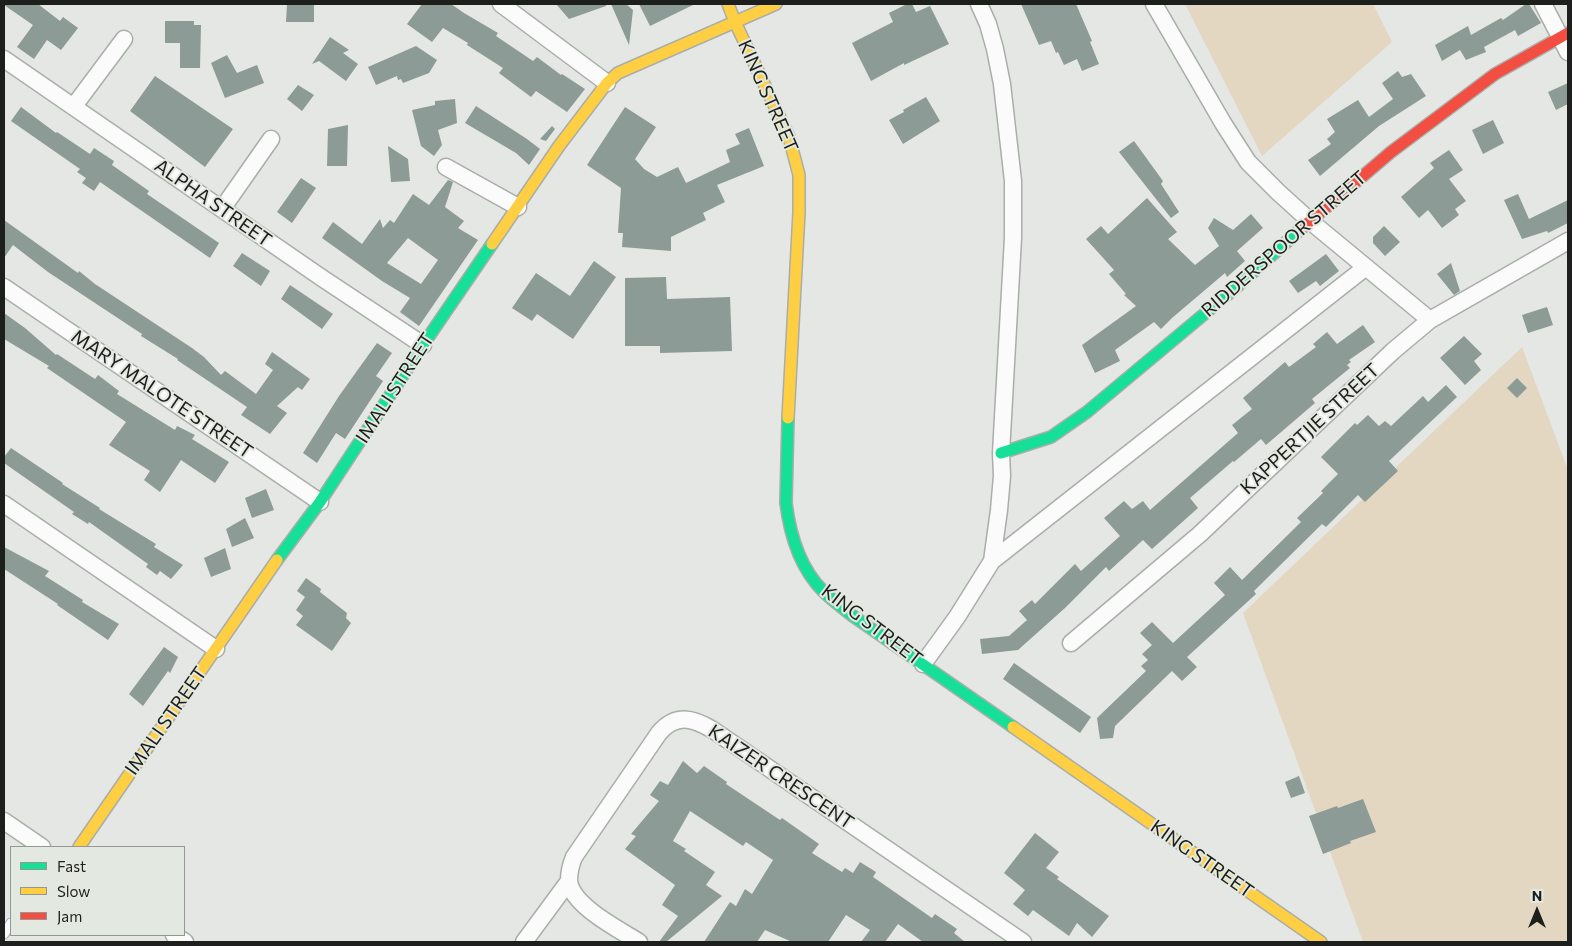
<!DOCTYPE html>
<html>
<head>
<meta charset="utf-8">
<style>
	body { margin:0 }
	#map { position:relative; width:1572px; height:946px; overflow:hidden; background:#e4e7e3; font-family:Commissioner,sans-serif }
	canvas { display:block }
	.frame { position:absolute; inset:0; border:5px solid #1d1f1c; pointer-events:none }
	.legend { position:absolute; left:10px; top:846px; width:175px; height:90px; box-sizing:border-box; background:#e3e9e1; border:1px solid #949892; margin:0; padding:6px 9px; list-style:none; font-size:15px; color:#1d1f1c }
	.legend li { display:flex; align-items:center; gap:10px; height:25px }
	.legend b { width:25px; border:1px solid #949892 }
	.north { position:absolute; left:1512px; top:886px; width:50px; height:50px; -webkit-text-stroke:4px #e3e9e1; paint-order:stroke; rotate:0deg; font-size:14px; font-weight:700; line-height:20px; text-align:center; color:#1d1f1c }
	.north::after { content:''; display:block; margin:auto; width:18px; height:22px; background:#1d1f1c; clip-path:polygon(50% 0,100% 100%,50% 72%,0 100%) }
</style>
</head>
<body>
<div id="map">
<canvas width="1572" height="946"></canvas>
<div class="frame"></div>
<ul class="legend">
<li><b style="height:6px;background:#16e098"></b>Fast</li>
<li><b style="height:6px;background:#ffcf43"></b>Slow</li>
<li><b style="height:6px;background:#f24e42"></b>Jam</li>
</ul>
<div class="north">N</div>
</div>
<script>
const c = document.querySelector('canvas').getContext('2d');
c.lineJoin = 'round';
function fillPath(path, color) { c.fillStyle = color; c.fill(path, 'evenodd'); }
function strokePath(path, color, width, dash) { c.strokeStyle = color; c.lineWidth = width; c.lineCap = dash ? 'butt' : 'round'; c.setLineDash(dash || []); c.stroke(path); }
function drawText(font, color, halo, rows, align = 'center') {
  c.font = font + ' Commissioner,sans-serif'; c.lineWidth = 4; c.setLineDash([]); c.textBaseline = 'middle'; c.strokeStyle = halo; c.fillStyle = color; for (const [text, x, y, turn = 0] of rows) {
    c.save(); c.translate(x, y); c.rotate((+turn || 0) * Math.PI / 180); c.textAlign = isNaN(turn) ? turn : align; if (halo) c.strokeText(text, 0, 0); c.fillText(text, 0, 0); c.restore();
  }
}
fillPath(new Path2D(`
	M1185,4H1373L1392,42L1262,156Z
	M1522,347L1568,470V942H1363L1243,613Z`), '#e3d7c2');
fillPath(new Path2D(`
	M4,4H38L60,21L63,17L78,28L61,50L47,40L34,59L17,47L33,25L4,5Z
	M287,4H314V22H286Z
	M422,4H451L464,13L498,33L496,36L533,61L537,57L561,75L562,74L585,89L567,112L536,91L531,97L499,73L503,68L467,45L468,43L443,28L432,42L407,24Z
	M556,4H606V6L569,19Z
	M611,4H626L633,10L629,45Z
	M639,4H695L650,26Z
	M907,4H912L916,12L930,6L949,44L904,65V63L871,81L852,43L893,22L889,13Z
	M1021,4H1076L1092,41L1090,42L1099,64L1082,71L1077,59L1064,65L1058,52L1056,53L1051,41L1039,45Z
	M1526,4H1529L1541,23L1518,36L1515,30L1484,47L1486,52L1466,60L1460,50L1442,61L1435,45L1468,26L1471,35L1501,18L1503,20Z
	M165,21H194V25H201L200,68H180V43H165Z
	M330,37L349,50L343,53L358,64L346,81L319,61L312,64Z
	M416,46L437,60L429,73L403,83L401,79L398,80L397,76L376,85L368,67Z
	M227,55L237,73L257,65L264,83L225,98L211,63Z
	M1398,71L1402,77L1411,74L1426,96L1379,126L1320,176L1308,160L1331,144L1327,139L1335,132L1327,119L1358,100L1369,117L1393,99L1382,83Z
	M155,76L233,129L205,167L130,111Z
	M1568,83V104L1556,110L1548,92Z
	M298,85L314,95L302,111L287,99Z
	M926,97L940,121L903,144L889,120L904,112L903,110Z
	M455,99L457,123L438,130L442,145L434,156L421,146L412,110L435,105V101Z
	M476,106L527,139L540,149L529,165L516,153L465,123Z
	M21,107L56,133L57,132L90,154L94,148L114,161L112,165L149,191L147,194L219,243L210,258L100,182L94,191L82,183L86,178L77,172L80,169L11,121Z
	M625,107L656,127L635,159L644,169L657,177L678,167L686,183L730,162L726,150L740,144L735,134L749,128L764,166L717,185L725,202L703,213L706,220L671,237V251L622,247L623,233H618L621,188L587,165Z
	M1493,120L1504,143L1483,154L1472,130Z
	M348,125L347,166H327L328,129Z
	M552,126L555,129L546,141L540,139Z
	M1134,141L1163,181L1161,184L1179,212L1171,218L1119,152Z
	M388,146L408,159L410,181L391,182Z
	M1449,150L1463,170L1449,179L1466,201L1455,209L1459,215L1442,228L1428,210L1419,218L1401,197L1434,168L1430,163Z
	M301,178L316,188L292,223L277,212Z
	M448,180L453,182L445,207L464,221L458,228L478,240L419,326L400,312L410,298L382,281L322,238L333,222L362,244L380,219L383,228L390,220L394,223L413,194L429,205ZM408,238L438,260L421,284L387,263Z
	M1518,194L1529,219L1568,200V223L1548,233L1547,231L1522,239L1504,200Z
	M1147,198L1177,232L1168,239L1195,265L1219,246L1208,228L1214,218L1233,230L1251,214L1263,228L1237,251L1245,261L1227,277L1225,273L1172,318L1161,329L1154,322L1115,350L1120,361L1095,373L1082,345L1136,306L1124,295L1126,294L1109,274L1114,270L1086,239L1101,226L1108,234Z
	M4,220L78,273L79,271L95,284L192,348L204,357L221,375L225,371L256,394L273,370L265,364L272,352L310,379L302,390L298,387L277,406L287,413L270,434L241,415L247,407L177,360L178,359L141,336L142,334L48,272L13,245L4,258Z
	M1384,226L1400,242L1385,256L1373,243V237Z
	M242,253L270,271L261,286L233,266Z
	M1326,254L1339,271L1320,286L1316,281L1298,293L1289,281Z
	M594,261L616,277L573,339L537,314L532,321L512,308L536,273L570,296Z
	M1451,263L1460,291L1454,295L1437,274Z
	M666,277L667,299L730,297L732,351L660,353V346H625V278Z
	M290,285L333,314L322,329L281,299Z
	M1547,307L1553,325L1528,333L1522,315Z
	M4,313L25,328L56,355L57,354L95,379L98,375L119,391L117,394L175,430L177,426L195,435L192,439L229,462L215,483L181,460L160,492L144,480L150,471L109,445L126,422L47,368L49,366L4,339Z
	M1363,325L1375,342L1349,360L1351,362L1347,365L1350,368L1312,399L1315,403L1266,445L1261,439L1234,462L1233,461L1190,498L1198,508L1152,549L1143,540L1109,571L1106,567L1065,608L1018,650L982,654L980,639L1009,636L1027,620L1019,611L1032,600L1035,604L1075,564L1081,571L1120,536L1104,518L1124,501L1132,509L1143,501L1150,510L1238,433L1232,425L1252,409L1243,398L1285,362L1289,367L1316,347L1313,344L1327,332L1337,344Z
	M1464,336L1482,354L1474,361L1481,370L1465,385L1440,358Z
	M377,343L392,353L376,376L383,381L345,439L336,433L317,463L303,453L339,396Z
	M1517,378L1527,388L1517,398L1507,388Z
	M1446,385L1457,397L1389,461L1398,471L1365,502L1358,495L1326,527L1322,524L1254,591L1256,594L1187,657L1197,667L1182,681L1172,671L1115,726L1113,738L1100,739L1097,718L1146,671L1141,666L1148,660L1142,654L1152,645L1140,633L1152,622L1173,643L1225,595L1214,583L1230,567L1242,580L1301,522L1297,518L1323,493L1321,491L1338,474L1321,457L1355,423L1357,425L1368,415L1379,426L1385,421L1391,426L1423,396L1428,402Z
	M11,448L63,483L62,484L100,508L99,509L156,544L154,547L183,565L171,579L160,571L157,575L146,567L148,564L89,522L88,524L72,514L74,512L4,463V457Z
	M266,489L274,510L252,518L245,498Z
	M245,518L254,538L232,547L226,529Z
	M4,547L49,571L45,576L83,600L82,602L119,624L108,640L57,605L58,604L4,569Z
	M225,548L231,569L211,577L204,558Z
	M306,578L321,589L320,592L347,613L346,618L351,623L332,651L296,625L303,616L296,610L305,597L297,591Z
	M164,647L178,657L170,673L168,671L143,706L129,694Z
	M1014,663L1091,717L1080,733L1003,679Z
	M683,761L697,773L704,766L727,782L726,784L780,820L782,818L819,844L812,853L842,872L845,868L853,873L860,862L876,872L873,877L932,918L935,914L957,929L954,933L965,942H923L898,924L885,942H861L870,930L846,915L828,942H792L765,930L757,942H704L730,902L736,906L745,889L752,894L773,860L746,842L743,846L690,811L673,841L686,849L684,851L715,872L706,885L722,896L666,942H659L678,916L662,905L675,885L625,849L636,836L631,834L659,801L650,795L660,781L668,785Z
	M1299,776L1305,793L1291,798L1285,782Z
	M1363,799L1376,832L1350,841L1351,843L1323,854L1309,816L1337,806L1338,808Z
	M1035,833L1059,852L1046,868L1059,877L1057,879L1109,916L1092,937L1077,923L1069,936L1033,910L1028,916L1013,904L1025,890L1004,873Z`), '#8c9b95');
const lane = new Path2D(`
	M4,934L11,923`);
const street = new Path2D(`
	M501,4L607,83
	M979,4L988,24L995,49L1002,84L1013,181V238L1001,453L1002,476L999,510L992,561
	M1154,4L1223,123L1248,162L1278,192L1310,221L1430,320
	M1543,4L1568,52
	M4,59L322,278L423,345
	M74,106L124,39
	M446,167L518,207
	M222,209L271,139
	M4,287L320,502
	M4,504L216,649
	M1071,643L1200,534L1393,351L1430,320L1568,241
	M923,664L957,617L992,561L1366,267
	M4,821L42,847
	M174,935L185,942
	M524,942L569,881
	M639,942C620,930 572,906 569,881C569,873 571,864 574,857L659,733C676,713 693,718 713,730L1023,942`);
const fast = new Path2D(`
	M788,418L786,503C790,535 799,567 823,591C832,600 843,608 853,616L1013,727
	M1001,453L1051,437L1087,412L1233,290L1302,228
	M277,560L320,502L423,345L492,244`);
const slow = new Path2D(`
	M728,4L735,22L789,137L799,175V212L788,418
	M492,244L559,146L607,83L618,73L776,4
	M1013,727L1321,942
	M79,847L277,560`);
const jam = new Path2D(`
	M1302,228L1391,152L1495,74L1568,33`);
strokePath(lane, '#aaada9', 11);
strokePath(street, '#aaada9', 19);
strokePath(fast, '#aaada9', 14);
strokePath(slow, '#aaada9', 14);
strokePath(jam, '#aaada9', 14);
strokePath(lane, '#fbfbfb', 9);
strokePath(street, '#fbfbfb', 16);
strokePath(fast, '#16e098', 11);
strokePath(slow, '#ffcf43', 11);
strokePath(jam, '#f24e42', 11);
drawText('19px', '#1d1f1c', '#e3e9e1', [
	["KING STREET",768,96,66],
	["ALPHA STREET",213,203,35],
	["RIDDERSPOOR STREET",1284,244,-41],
	["IMALI STREET",395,388,-57],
	["MARY MALOTE STREET",162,394,34],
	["KAPPERTJIE STREET",1310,429,-43],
	["KING STREET",872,625,37],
	["IMALI STREET",166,721,-55],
	["KAIZER CRESCENT",781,777,34],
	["KING STREET",1202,859,35]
]);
</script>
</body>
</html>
